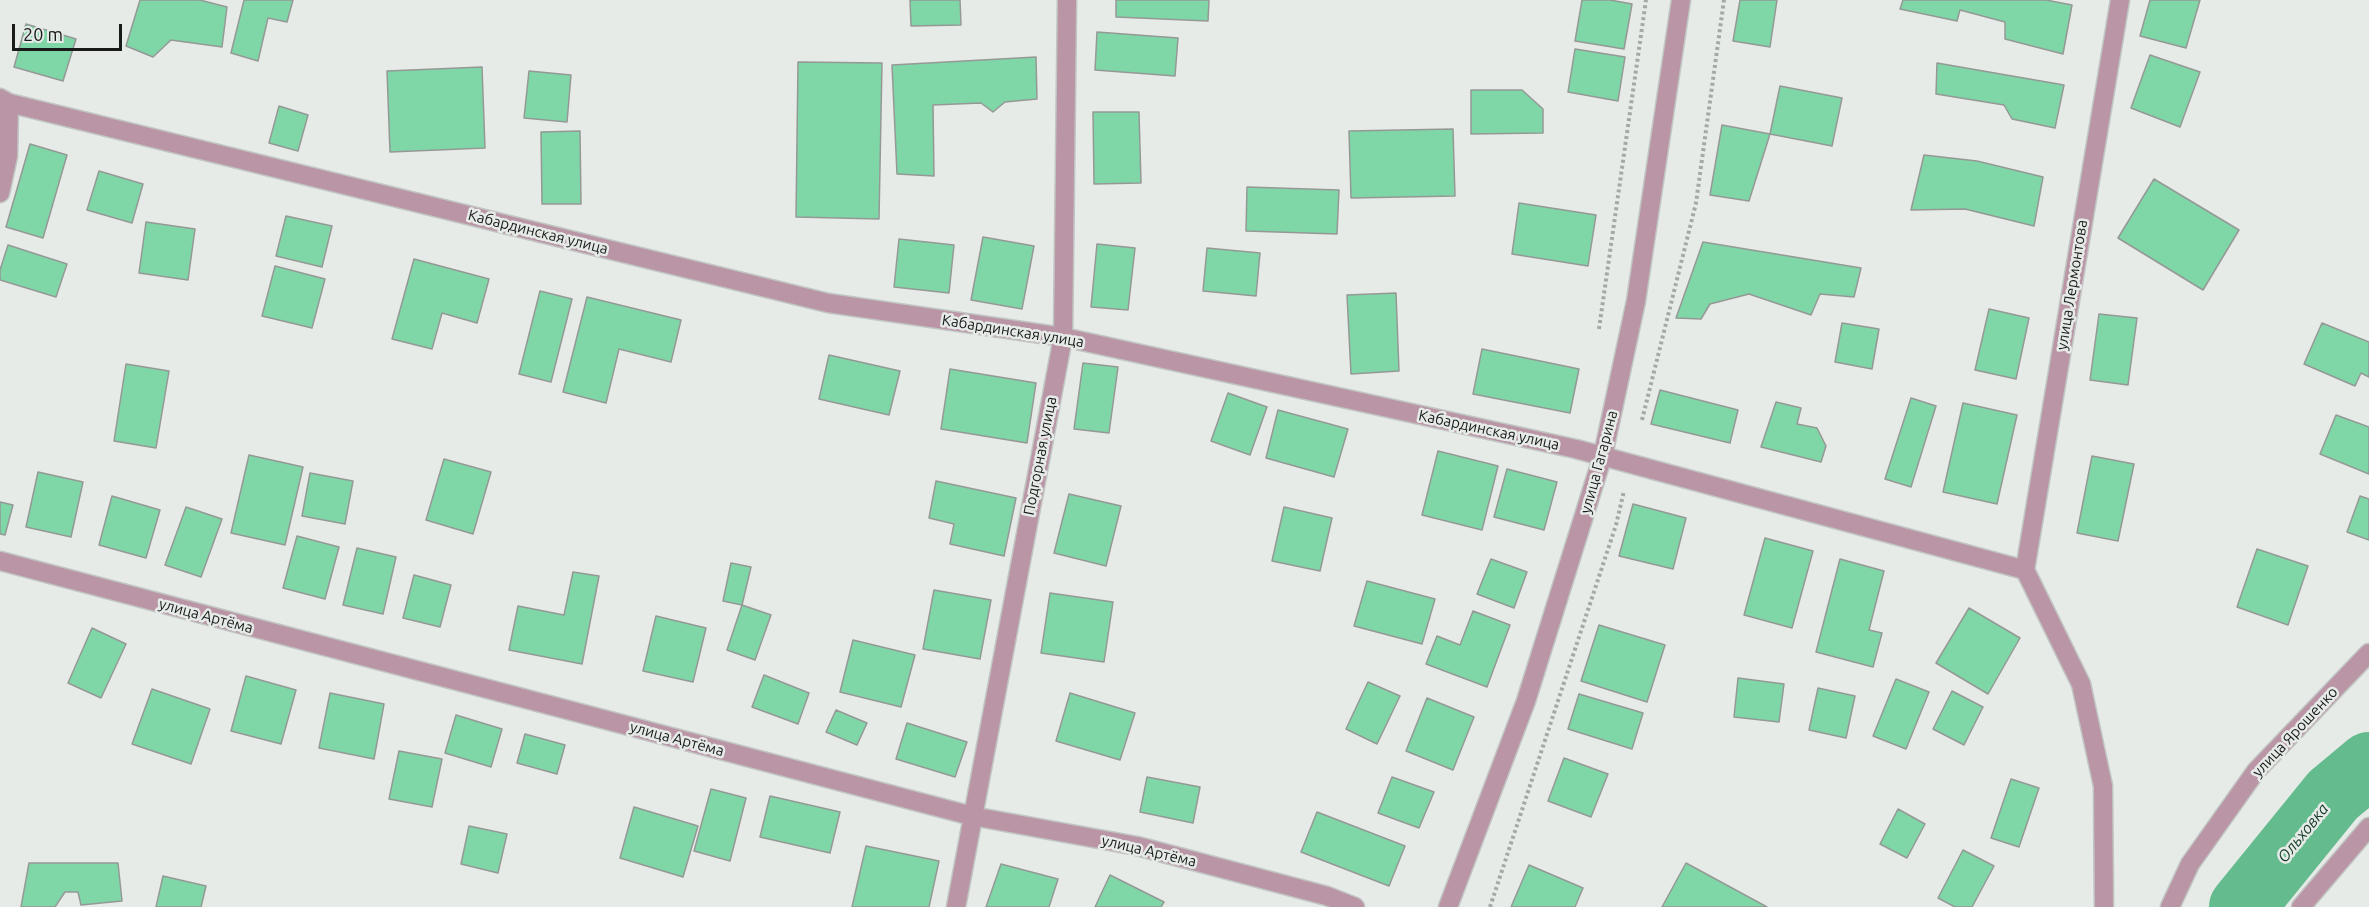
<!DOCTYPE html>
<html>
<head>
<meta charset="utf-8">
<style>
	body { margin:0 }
	#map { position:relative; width:2369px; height:907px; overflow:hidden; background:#e6ebe8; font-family:Ubuntu,sans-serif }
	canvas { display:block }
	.scale { position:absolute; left:12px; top:24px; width:110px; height:27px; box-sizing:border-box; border:3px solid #191b1a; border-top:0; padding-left:8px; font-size:18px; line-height:21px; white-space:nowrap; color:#191b1a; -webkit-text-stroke:4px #e6ebe8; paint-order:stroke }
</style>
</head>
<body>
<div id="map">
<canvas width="2369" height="907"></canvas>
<div class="scale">20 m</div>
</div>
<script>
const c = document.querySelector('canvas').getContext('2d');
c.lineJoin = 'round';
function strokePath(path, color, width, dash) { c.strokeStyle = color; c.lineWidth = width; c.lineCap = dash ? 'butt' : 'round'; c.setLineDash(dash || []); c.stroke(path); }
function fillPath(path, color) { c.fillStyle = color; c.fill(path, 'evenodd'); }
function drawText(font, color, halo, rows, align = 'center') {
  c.font = font + ' Ubuntu,sans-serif'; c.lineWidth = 5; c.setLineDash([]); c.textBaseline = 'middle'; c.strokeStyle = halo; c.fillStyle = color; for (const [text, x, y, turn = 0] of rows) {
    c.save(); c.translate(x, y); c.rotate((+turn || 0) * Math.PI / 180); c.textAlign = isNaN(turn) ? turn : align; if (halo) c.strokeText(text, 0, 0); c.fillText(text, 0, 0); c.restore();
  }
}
strokePath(new Path2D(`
	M2242,907L2333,795L2369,765`), '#64bb8d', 66);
const building = new Path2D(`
	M140,0H200L227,7L222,47L171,40L153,57L126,46Z
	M244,0H293L287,22L268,18L258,61L231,53Z
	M910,0H960L961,25L911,26Z
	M1116,0H1209L1208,21L1116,17Z
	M1582,0H1610L1632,4L1624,49L1575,41Z
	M1740,0H1777L1770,47L1733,41Z
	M1903,0H2046L2072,5L2063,54L2005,39V22L1960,10L1957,21L1900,9Z
	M2150,0H2200L2186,48L2140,36Z
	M26,24L76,39L63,81L14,67Z
	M1097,32L1178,38L1175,76L1095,70Z
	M1575,49L1625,57L1618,101L1568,92Z
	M2150,55L2200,72L2180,127L2131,108Z
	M1036,57L1037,99L1005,102L993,112L981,103L933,105L934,176L897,174L892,65Z
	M798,62L882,63L879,219L796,217Z
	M1937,63L2064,85L2055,128L2012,119L2004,105L1936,94Z
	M482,67L485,148L390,152L387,71Z
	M529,71L571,75L567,122L524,118Z
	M1780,86L1842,98L1832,146L1770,134Z
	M1471,90H1522L1543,109V133L1471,134Z
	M279,106L308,115L298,151L269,143Z
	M1093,112H1139L1141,183L1094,184Z
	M1722,125L1770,134L1749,201L1710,195Z
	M1453,129L1455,196L1351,198L1349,131Z
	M580,131L581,204H542L541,132Z
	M30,144L67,155L43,238L6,227Z
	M1924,155L1977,161L2043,177L2034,226L1965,209L1911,210Z
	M99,171L143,184L132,223L87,210Z
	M2154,179L2239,230L2203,290L2118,238Z
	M1247,187L1339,190L1337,234L1246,231Z
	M1519,203L1596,215L1588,266L1512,254Z
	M286,216L332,226L322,267L276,256Z
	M146,222L195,229L188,280L139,273Z
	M983,237L1034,246L1022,309L971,300Z
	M899,239L954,245L949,293L894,287Z
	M1703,242L1861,268L1854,297L1820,294L1811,315L1749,294L1710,304L1701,319L1676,318Z
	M1097,244L1135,248L1128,310L1091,307Z
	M8,245L67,264L56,297L0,280V270Z
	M1207,248L1260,253L1256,296L1203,291Z
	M414,259L489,279L477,323L442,313L432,349L392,339Z
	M275,266L325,279L312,328L262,316Z
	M540,291L572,299L551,382L519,374Z
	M1396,293L1399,371L1351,374L1347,295Z
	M587,297L681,320L671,362L619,349L606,403L563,392Z
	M1989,309L2029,318L2016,379L1975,370Z
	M2099,314L2137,318L2128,385L2090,380Z
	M1842,323L1879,329L1872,369L1835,362Z
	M2322,323L2369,342V377L2361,373L2355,386L2304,364Z
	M1482,349L1579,369L1570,413L1473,394Z
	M829,355L900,371L889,415L819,399Z
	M1083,363L1118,367L1109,433L1074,429Z
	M126,364L169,371L156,448L114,441Z
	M950,369L1036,383L1027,443L941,429Z
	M1660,390L1738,410L1730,443L1651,424Z
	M1228,393L1267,407L1250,455L1211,441Z
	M1911,398L1936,406L1911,487L1885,479Z
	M1776,402L1801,408L1797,424L1817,428L1826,446L1821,462L1761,447Z
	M1963,403L2017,415L1997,504L1943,492Z
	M1278,410L1348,429L1334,477L1266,458Z
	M2336,415L2369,427V474L2320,454Z
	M1438,451L1498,466L1482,530L1422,515Z
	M249,455L303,467L285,545L231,533Z
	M2092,456L2134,464L2118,541L2077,533Z
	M444,459L491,472L473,534L426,520Z
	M1507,469L1557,482L1544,530L1494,517Z
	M38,472L83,482L71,537L26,527Z
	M310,473L353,481L345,524L302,516Z
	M936,481L1016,498L1004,556L950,544L954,524L929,518Z
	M1069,494L1121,506L1106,566L1054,553Z
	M112,496L160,510L146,558L99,545Z
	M2360,496L2369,499V540L2347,532Z
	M0,502L13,505L5,535L0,534Z
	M1633,504L1686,518L1673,569L1619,556Z
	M186,507L222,519L201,577L165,565Z
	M1284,507L1332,518L1320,571L1272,561Z
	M297,536L339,547L325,599L283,588Z
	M1765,538L1813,551L1792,628L1744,615Z
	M357,548L396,557L383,614L343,605Z
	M2257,549L2308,566L2288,625L2237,607Z
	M1491,559L1527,572L1514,608L1477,594Z
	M1840,559L1884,571L1869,630L1882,633L1873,667L1816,652Z
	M731,563L751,567L742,605L723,601Z
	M573,572L599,576L582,664L509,650L518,606L564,615Z
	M414,575L451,585L440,627L403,618Z
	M1367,581L1435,599L1422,644L1354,626Z
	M934,590L991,600L980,659L923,649Z
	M1050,593L1113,602L1104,662L1041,653Z
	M742,605L771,615L755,660L727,650Z
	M1969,608L2020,638L1988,694L1936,663Z
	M1473,611L1510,625L1487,687L1426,664L1437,636L1460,645Z
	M656,616L706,628L693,682L643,671Z
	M1599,625L1665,645L1647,702L1581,681Z
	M92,628L126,644L101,698L68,683Z
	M853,640L915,655L901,707L840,692Z
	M764,675L809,693L798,724L752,707Z
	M246,676L296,690L281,744L231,731Z
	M1738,678L1784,684L1779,722L1734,717Z
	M1896,679L1929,692L1906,749L1873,736Z
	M1368,682L1400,696L1377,744L1346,729Z
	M1818,688L1855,696L1846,738L1809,730Z
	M152,689L210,709L191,764L132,744Z
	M1952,691L1983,707L1964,745L1933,729Z
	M330,693L384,704L374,759L319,748Z
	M1070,693L1135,713L1120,760L1056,741Z
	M1579,694L1643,713L1632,749L1568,729Z
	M1427,698L1474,717L1453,770L1406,751Z
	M836,710L867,723L857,745L826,732Z
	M456,715L502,729L491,767L445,753Z
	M907,723L967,742L955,777L896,759Z
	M525,734L565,745L557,774L517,763Z
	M399,751L442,759L432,807L389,799Z
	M1564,758L1608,774L1591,817L1548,801Z
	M1147,777L1200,787L1193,823L1140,812Z
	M1392,777L1434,792L1419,828L1378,813Z
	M2011,779L2039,788L2019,847L1991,838Z
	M711,789L746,798L730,861L694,851Z
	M770,796L840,812L830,853L760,837Z
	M634,807L698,826L683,877L620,858Z
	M1898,809L1925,824L1907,858L1880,844Z
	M1317,812L1405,846L1389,886L1301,852Z
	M469,826L507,834L498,873L461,864Z
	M866,846L939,861L929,907H852Z
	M1963,850L1994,866L1972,907H1955L1938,898Z
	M29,863H118L122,901L81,905L78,892H65L55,907H21Z
	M1686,863L1767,907H1662Z
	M1001,864L1058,879L1049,907H986Z
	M1529,865L1583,888L1575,907H1511Z
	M1110,875L1164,902L1161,907H1095Z
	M163,876L206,886L201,907H156Z`);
fillPath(building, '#7fd6a7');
strokePath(building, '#959996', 1.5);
const minor = new Path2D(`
	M0,98L9,103L828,303L1063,337L1576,449L2025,570
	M0,193L8,156L9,103
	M0,561L972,816L1137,846L1327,896L1355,907
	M2025,570L2120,0
	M2025,570L2081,684L2103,786L2104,907
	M956,907L1063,337L1067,0
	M1448,907L1526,701L1603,455L1636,301L1681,0
	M2170,907L2190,864L2256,771L2369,653
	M2301,907L2369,827`);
strokePath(minor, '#c1c6c3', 21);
strokePath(new Path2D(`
	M1599,329L1646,0
	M1642,420L1696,203L1724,0
	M1490,907L1616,525L1624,491`), '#a4a9a6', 4, [3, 3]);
strokePath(minor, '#ba95a6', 18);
drawText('15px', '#191b1a', '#e6ebe8', [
	["Кабардинская улица",538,232,14],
	["улица Лермонтова",2072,285,-81],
	["Кабардинская улица",1013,331,9],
	["Кабардинская улица",1489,430,12],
	["Подгорная улица",1040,456,-79],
	["улица Гагарина",1599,462,-75],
	["улица Артёма",206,616,15],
	["улица Ярошенко",2295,732,-47],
	["улица Артёма",677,739,15],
	["улица Артёма",1149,851,13]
]);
drawText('italic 16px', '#163c29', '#e6ebe8', [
	["Ольховка",2303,833,-51]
]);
</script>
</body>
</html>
